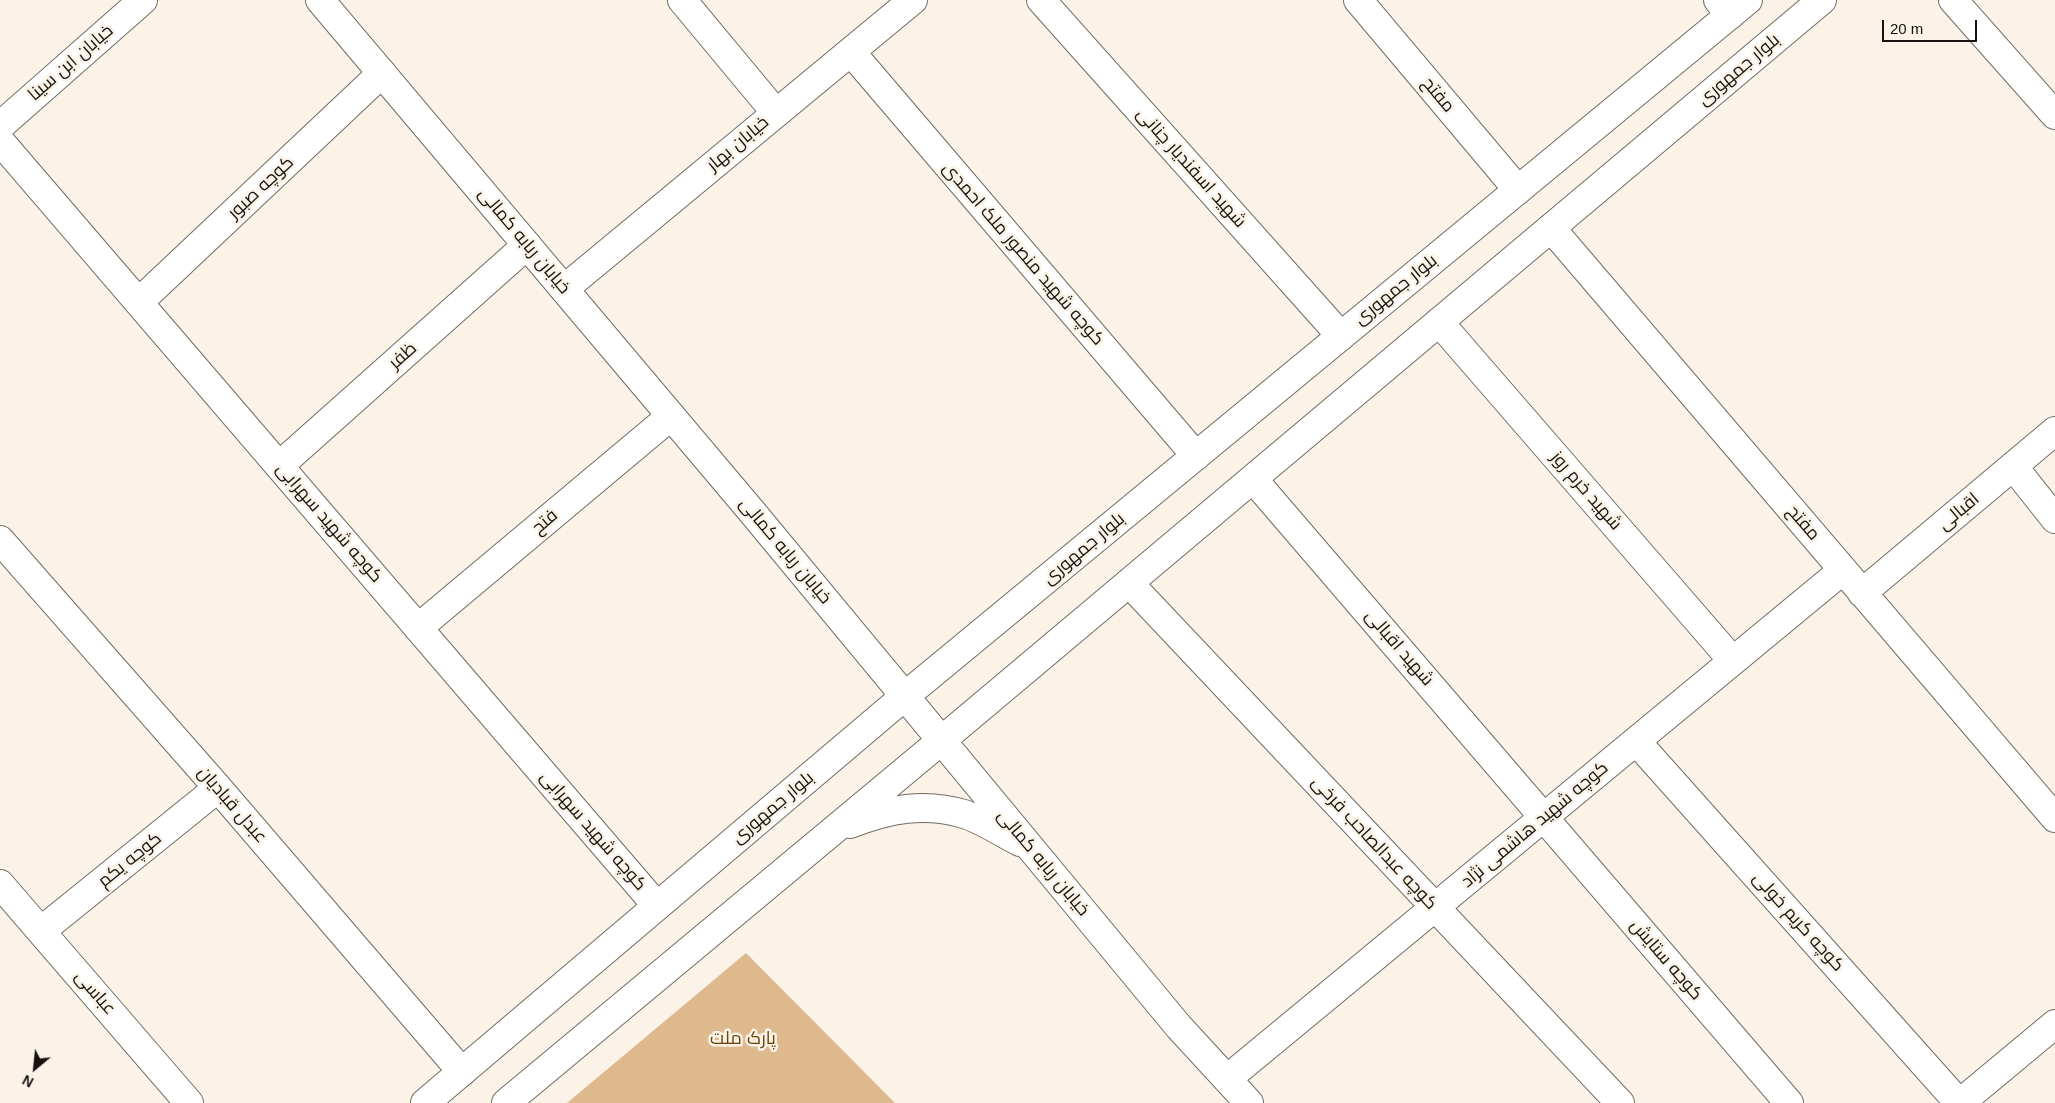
<!DOCTYPE html>
<html>
<head>
<meta charset="utf-8">
<style>
	body { margin:0 }
	#map { position:relative; width:2055px; height:1103px; overflow:hidden; background:#fbf2e8; font-family:Arial,sans-serif }
	canvas { display:block }
	.north { position:absolute; left:10px; top:1043px; width:50px; height:50px; -webkit-text-stroke:4px #fbf2e8; paint-order:stroke; rotate:208deg; font-size:14px; font-weight:700; line-height:20px; text-align:center; color:#15120f }
	.north::after { content:''; display:block; margin:auto; width:18px; height:22px; background:#15120f; clip-path:polygon(50% 0,100% 100%,50% 72%,0 100%) }
	.scale { position:absolute; left:1882px; top:20px; width:95px; height:22px; box-sizing:border-box; border:2px solid #15120f; border-top:0; padding-left:6px; font-size:15px; line-height:18px; white-space:nowrap; color:#15120f; -webkit-text-stroke:4px #fbf2e8; paint-order:stroke }
</style>
</head>
<body>
<div id="map">
<canvas width="2055" height="1103"></canvas>
<div class="north">N</div>
<div class="scale">20 m</div>
</div>
<script>
const c = document.querySelector('canvas').getContext('2d');
c.lineJoin = 'round';
function fillPath(path, color) { c.fillStyle = color; c.fill(path, 'evenodd'); }
function strokePath(path, color, width, dash) { c.strokeStyle = color; c.lineWidth = width; c.lineCap = dash ? 'butt' : 'round'; c.setLineDash(dash || []); c.stroke(path); }
function drawText(font, color, halo, rows, align = 'center') {
  c.font = font + ' Arial,Cairo,sans-serif'; c.lineWidth = 5; c.setLineDash([]); c.textBaseline = 'middle'; c.strokeStyle = halo; c.fillStyle = color; for (const [text, x, y, turn = 0] of rows) {
    c.save(); c.translate(x, y); c.rotate((+turn || 0) * Math.PI / 180); c.textAlign = isNaN(turn) ? turn : align; if (halo) c.strokeText(text, 0, 0); c.fillText(text, 0, 0); c.restore();
  }
}
fillPath(new Path2D(`
	M746,953L895,1103H567Z`), '#dfb98e');
const street = new Path2D(`
	M682,0L776,113
	M1041,0L1341,336
	M1358,0L1518,190
	M1718,0L1730,15
	M1953,0L2055,115
	M851,52L1196,456
	M0,126L143,0
	M0,141L657,906
	M1551,228L2055,818
	M564,289L913,0
	M139,302L382,73
	M1439,322L1733,661
	M279,466L527,245
	M2013,466L2055,519
	M1253,479L1789,1103
	M0,540L218,788L462,1072
	M1129,583L1620,1103
	M1862,593L2055,431
	M418,628L671,416
	M1636,741L1959,1103
	M0,884L189,1103
	M41,931L218,788
	M1227,1079L1843,570
	M1960,1103L2055,1024`);
const secondary = new Path2D(`
	M320,0L753,513L1179,1027L1249,1103
	M850,824C889,809 924,802 964,814C983,820 1002,833 1020,842
	M425,1103L905,696L1748,0
	M506,1103L942,740L1822,0`);
strokePath(street, '#736c64', 30);
strokePath(secondary, '#736c64', 30);
strokePath(street, '#fff', 28);
strokePath(secondary, '#fff', 28);
drawText('18px', '#15120f', '#fbf2e8', [
	["خیابان ابن سینا",71,63,-41],
	["بلوار جمهوری",1739,70,-40],
	["مفتح",1438,95,50],
	["خیابان بهار",738,144,-40],
	["شهید اسفندیار چنانی",1191,168,48],
	["کوچه صبور",261,188,-43],
	["خیابان ربابه کمالی",524,241,50],
	["کوچه شهید منصور ملک احمدی",1023,254,49],
	["بلوار جمهوری",1396,290,-39],
	["ظفر",403,356,-42],
	["شهید خرم روز",1586,491,49],
	["اقبالی",1959,512,-40],
	["فتح",545,522,-40],
	["کوچه شهید سهرابی",329,523,49],
	["مفتح",1803,523,49],
	["بلوار جمهوری",1084,549,-40],
	["خیابان ربابه کمالی",785,551,50],
	["شهید اقبالی",1399,648,49],
	["عبدل قبادیان",232,805,49],
	["بلوار جمهوری",773,808,-40],
	["کوچه شهید هاشمی نژاد",1535,825,-40],
	["کوچه شهید سهرابی",593,831,49],
	["کوچه عبدالصاحب فرخی",1374,843,47],
	["کوچه یکم",130,860,-39],
	["خیابان ربابه کمالی",1043,863,50],
	["کوچه کریم خولی",1798,922,48],
	["کوچه ستایش",1666,960,49],
	["عباسی",95,993,49]
]);
drawText('18px', '#694208', '#fbf2e8', [
	["پارک ملت",743,1039]
]);
</script>
</body>
</html>
